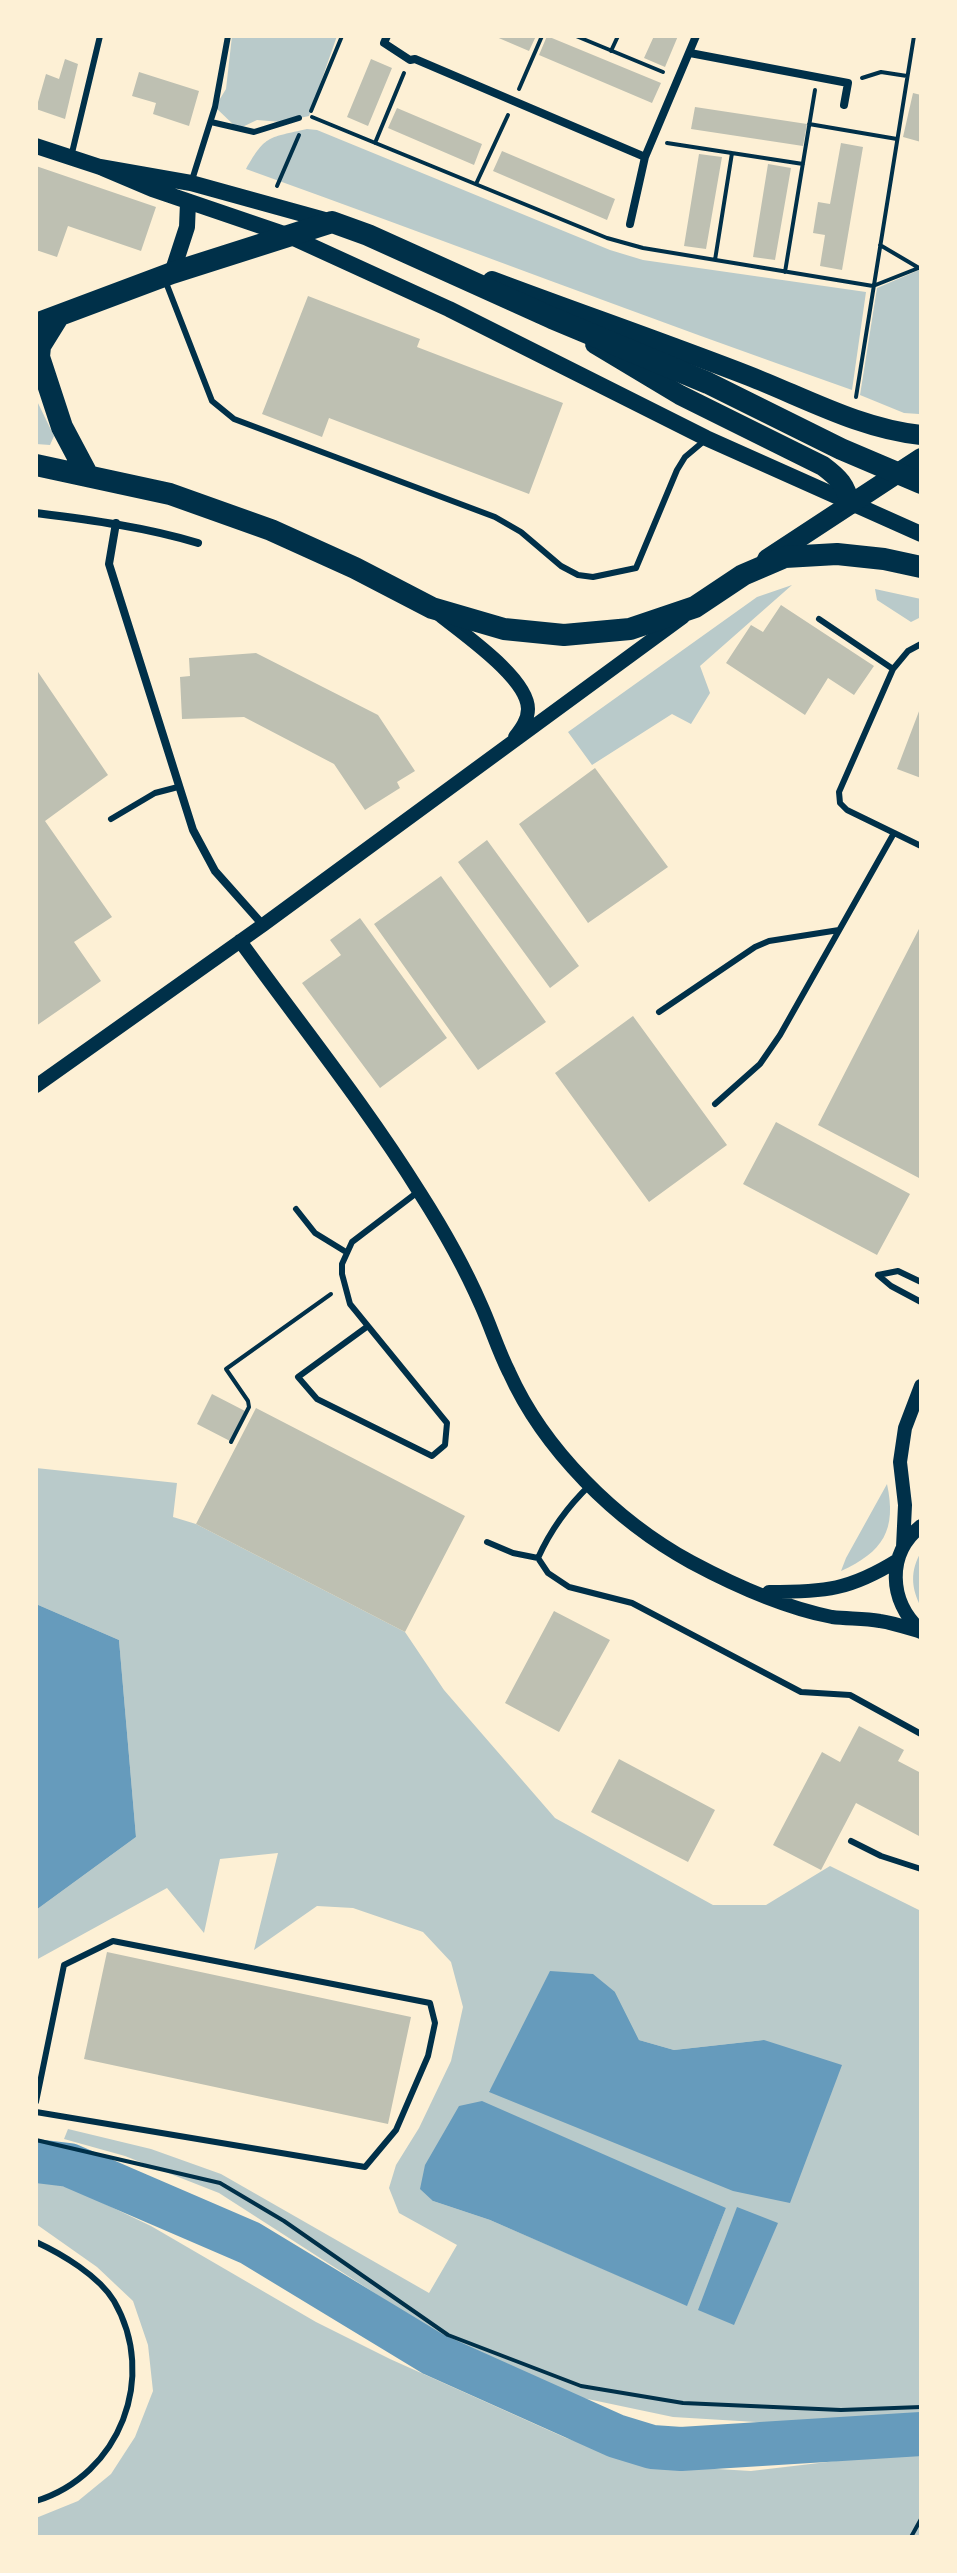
<!DOCTYPE html>
<html>
<head>
<meta charset="utf-8">
<style>
	body { margin:0 }
	#map { position:relative; width:957px; height:2573px; overflow:hidden; background:#fdf0d5; font-family:Literata,serif }
	canvas { display:block }
	.frame { position:absolute; inset:0; border:38px solid #fdf0d5; pointer-events:none }
</style>
</head>
<body>
<div id="map">
<canvas width="957" height="2573"></canvas>
<div class="frame"></div>
</div>
<script>
const c = document.querySelector('canvas').getContext('2d');
c.lineJoin = 'round';
function fillPath(path, color) { c.fillStyle = color; c.fill(path, 'evenodd'); }
function strokePath(path, color, width, dash) { c.strokeStyle = color; c.lineWidth = width; c.lineCap = dash ? 'butt' : 'round'; c.setLineDash(dash || []); c.stroke(path); }
fillPath(new Path2D(`
	M232,36H337L309,116L281,122L257,120L238,129L215,107L226,89Z
	M307,129L317,130L610,250L643,260L866,292L852,390C649,319 449,242 246,169C266,134 269,138 307,129Z
	M919,270L921,414H919L904,413L860,395L877,288Z
	M36,399L54,436L50,445L36,444Z
	M792,585L700,666L710,693L691,724L672,714L592,765L568,732L757,597Z
	M875,589L921,599V617L911,622L877,600Z
	M36,1468L177,1483L173,1517L196,1524L405,1632L444,1690L555,1818L713,1905H766L830,1866L921,1911V2420L822,2426L673,2417L578,2397L446,2339L219,2193L125,2156L64,2139L68,2129L151,2149L221,2174L429,2293L457,2245L399,2213L389,2188L396,2165L419,2128L451,2061L463,2007L451,1962L423,1932L353,1908L317,1906L254,1950L278,1853L220,1859L204,1933L167,1888L36,1960V1910L136,1837L119,1640L36,1604ZM615,1992L639,2040L674,2050L764,2040L489,2091ZM433,2201L726,2208L687,2305L490,2220Z
	M887,1484C897,1530 883,1552 841,1571L846,1558Z
	M921,1552V1607C911,1588 910,1571 921,1552Z
	M36,2178L59,2182L151,2226L316,2322L390,2359L566,2438L649,2465L751,2471L921,2451V2537H36V2518L78,2501L111,2474L135,2437L153,2391L148,2345L133,2301L97,2267L36,2224Z`), '#b9caca');
fillPath(new Path2D(`
	M36,1604L119,1640L136,1837L36,1910Z
	M550,1971L593,1974L615,1992L639,2040L674,2050L764,2040L842,2065L790,2203L733,2191L489,2092Z
	M482,2101L726,2208L687,2306L490,2220L433,2201L420,2189L425,2165L459,2106Z
	M737,2207L778,2223L734,2325L698,2310Z`), '#669bbc');
strokePath(new Path2D(`
	M36,2161L69,2165L250,2243L433,2354L616,2436L652,2447L681,2449L921,2434`), '#669bbc', 44);
fillPath(new Path2D(`
	M494,36H536L529,51Z
	M547,36L661,83L652,103L539,55Z
	M654,36H678L665,67L644,58Z
	M65,59L78,64L65,119L36,109L46,74L59,79Z
	M371,59L392,68L368,126L347,117Z
	M139,72L199,91L189,126L153,114L156,103L132,96Z
	M913,93L921,95V142L903,137Z
	M695,107L807,124L803,146L691,129Z
	M397,108L482,144L474,165L388,128Z
	M841,143L863,147L842,270L820,266L825,235L813,233L818,202L830,204Z
	M502,151L615,199L607,220L493,171Z
	M699,154L722,157L706,249L684,246Z
	M768,164L791,168L775,260L753,257Z
	M36,166L156,207L141,251L68,226L57,257L36,250Z
	M308,296L420,339L417,347L563,403L529,494L329,418L322,437L262,414Z
	M781,605L874,666L854,695L828,678L805,715L726,663L751,625L763,632Z
	M256,653L378,715L415,771L397,782L400,788L365,810L334,764L244,717L182,719L180,677L190,676L189,658Z
	M36,669L108,775L45,821L112,917L74,942L101,981L36,1026Z
	M921,706V778L897,769Z
	M595,768L668,867L588,923L519,824Z
	M487,840L579,966L550,988L458,862Z
	M441,876L546,1022L478,1070L374,924Z
	M360,918L447,1038L380,1088L302,983L341,955L330,940Z
	M921,925V1175L919,1178L818,1125Z
	M633,1016L727,1145L649,1202L555,1073Z
	M776,1122L910,1194L877,1255L743,1184Z
	M212,1394L245,1411L230,1441L197,1424Z
	M256,1408L465,1516L405,1632L196,1524Z
	M554,1611L610,1640L559,1732L505,1703Z
	M859,1726L904,1750L898,1761L921,1773V1837L856,1803L821,1870L773,1845L822,1752L840,1762Z
	M619,1759L715,1810L688,1862L591,1812Z
	M107,1952L411,2017L388,2124L84,2059Z`), '#bec0b2');
strokePath(new Path2D(`
	M576,36L663,72
	M611,51L618,36
	M862,78L881,72L907,76
	M519,89L542,36
	M311,111L342,36
	M312,117L607,238L643,248L873,286L921,267
	M809,124L897,139
	M375,143L404,73
	M667,143L803,164
	M476,184L508,115
	M277,186L299,135
	M880,245L919,268
	M715,260L732,153
	M785,272L815,90
	M856,397L914,36
	M231,1442L249,1407L248,1401L226,1369L331,1294
	M36,2140L220,2183L284,2221L448,2335L581,2386L683,2403L841,2410L921,2407
	M911,2537L921,2519`), '#003049', 4);
strokePath(new Path2D(`
	M211,122L254,132L299,118
	M71,157L100,36
	M192,180L215,107L228,36
	M165,280L212,401L234,419L495,517L521,532L561,566L578,575L593,577L636,568L677,470L685,457L704,441
	M819,619L893,669
	M921,644L908,651L893,669L839,792L840,803L847,810L921,846
	M111,819L155,793L178,787
	M659,1012L755,947L769,941L839,930
	M715,1104L760,1064L780,1035L894,833
	M296,1209L315,1233L346,1252
	M878,1275L891,1286L921,1302
	M878,1275L898,1271L921,1282
	M368,1326L298,1377L317,1399L432,1456L445,1445L447,1423L350,1304L342,1274V1264L352,1242L419,1191
	M590,1485C567,1507 551,1529 538,1558L548,1573L569,1587L632,1603L801,1692L850,1695L921,1734
	M487,1542L513,1553L538,1558
	M851,1841L881,1856L921,1869
	M36,2102L64,1965L113,1941L430,2003L435,2023L428,2056L396,2130L365,2167L36,2112
	M36,2242C62,2254 99,2276 114,2301C158,2377 120,2475 36,2501`), '#003049', 6);
strokePath(new Path2D(`
	M387,36L384,43L410,60L415,59L645,157
	M690,53L848,83L844,105
	M630,224L645,157L696,36
	M36,513C91,520 145,527 198,543
	M116,523L109,564L193,830L215,871L263,925`), '#003049', 8);
strokePath(new Path2D(`
	M440,615C463,634 528,678 528,709C528,720 521,729 515,737
	M240,941C300,1024 366,1106 420,1193C443,1229 464,1266 481,1305C491,1327 498,1350 509,1372C544,1450 616,1521 691,1562C732,1584 786,1608 832,1617C848,1619 864,1618 880,1621C894,1623 908,1628 921,1632
	M36,1086L263,925L683,617
	M903,1547L905,1505L900,1462L905,1428L921,1386
	M769,1592C825,1592 850,1590 898,1560
	M920,1630C889,1601 886,1554 921,1526`), '#003049', 14);
strokePath(new Path2D(`
	M36,146L100,167L191,183L332,222
	M100,167L152,189L287,235L449,309L706,438L921,534
	M172,273L187,227L188,202`), '#003049', 16);
strokePath(new Path2D(`
	M492,281C577,313 664,343 749,376C805,398 861,429 921,435
	M595,344L680,395L823,466C839,478 846,485 850,505
	M767,559L921,458`), '#003049', 20);
strokePath(new Path2D(`
	M58,317L40,346L39,357L62,427L88,476
	M36,324L172,273L332,222L368,235L552,318L708,383L841,449L921,483
	M36,465L170,494L271,530L355,568L432,608L504,629L564,635L630,629L695,607L743,575L785,557L837,554L884,559L921,567`), '#003049', 22);
</script>
</body>
</html>
